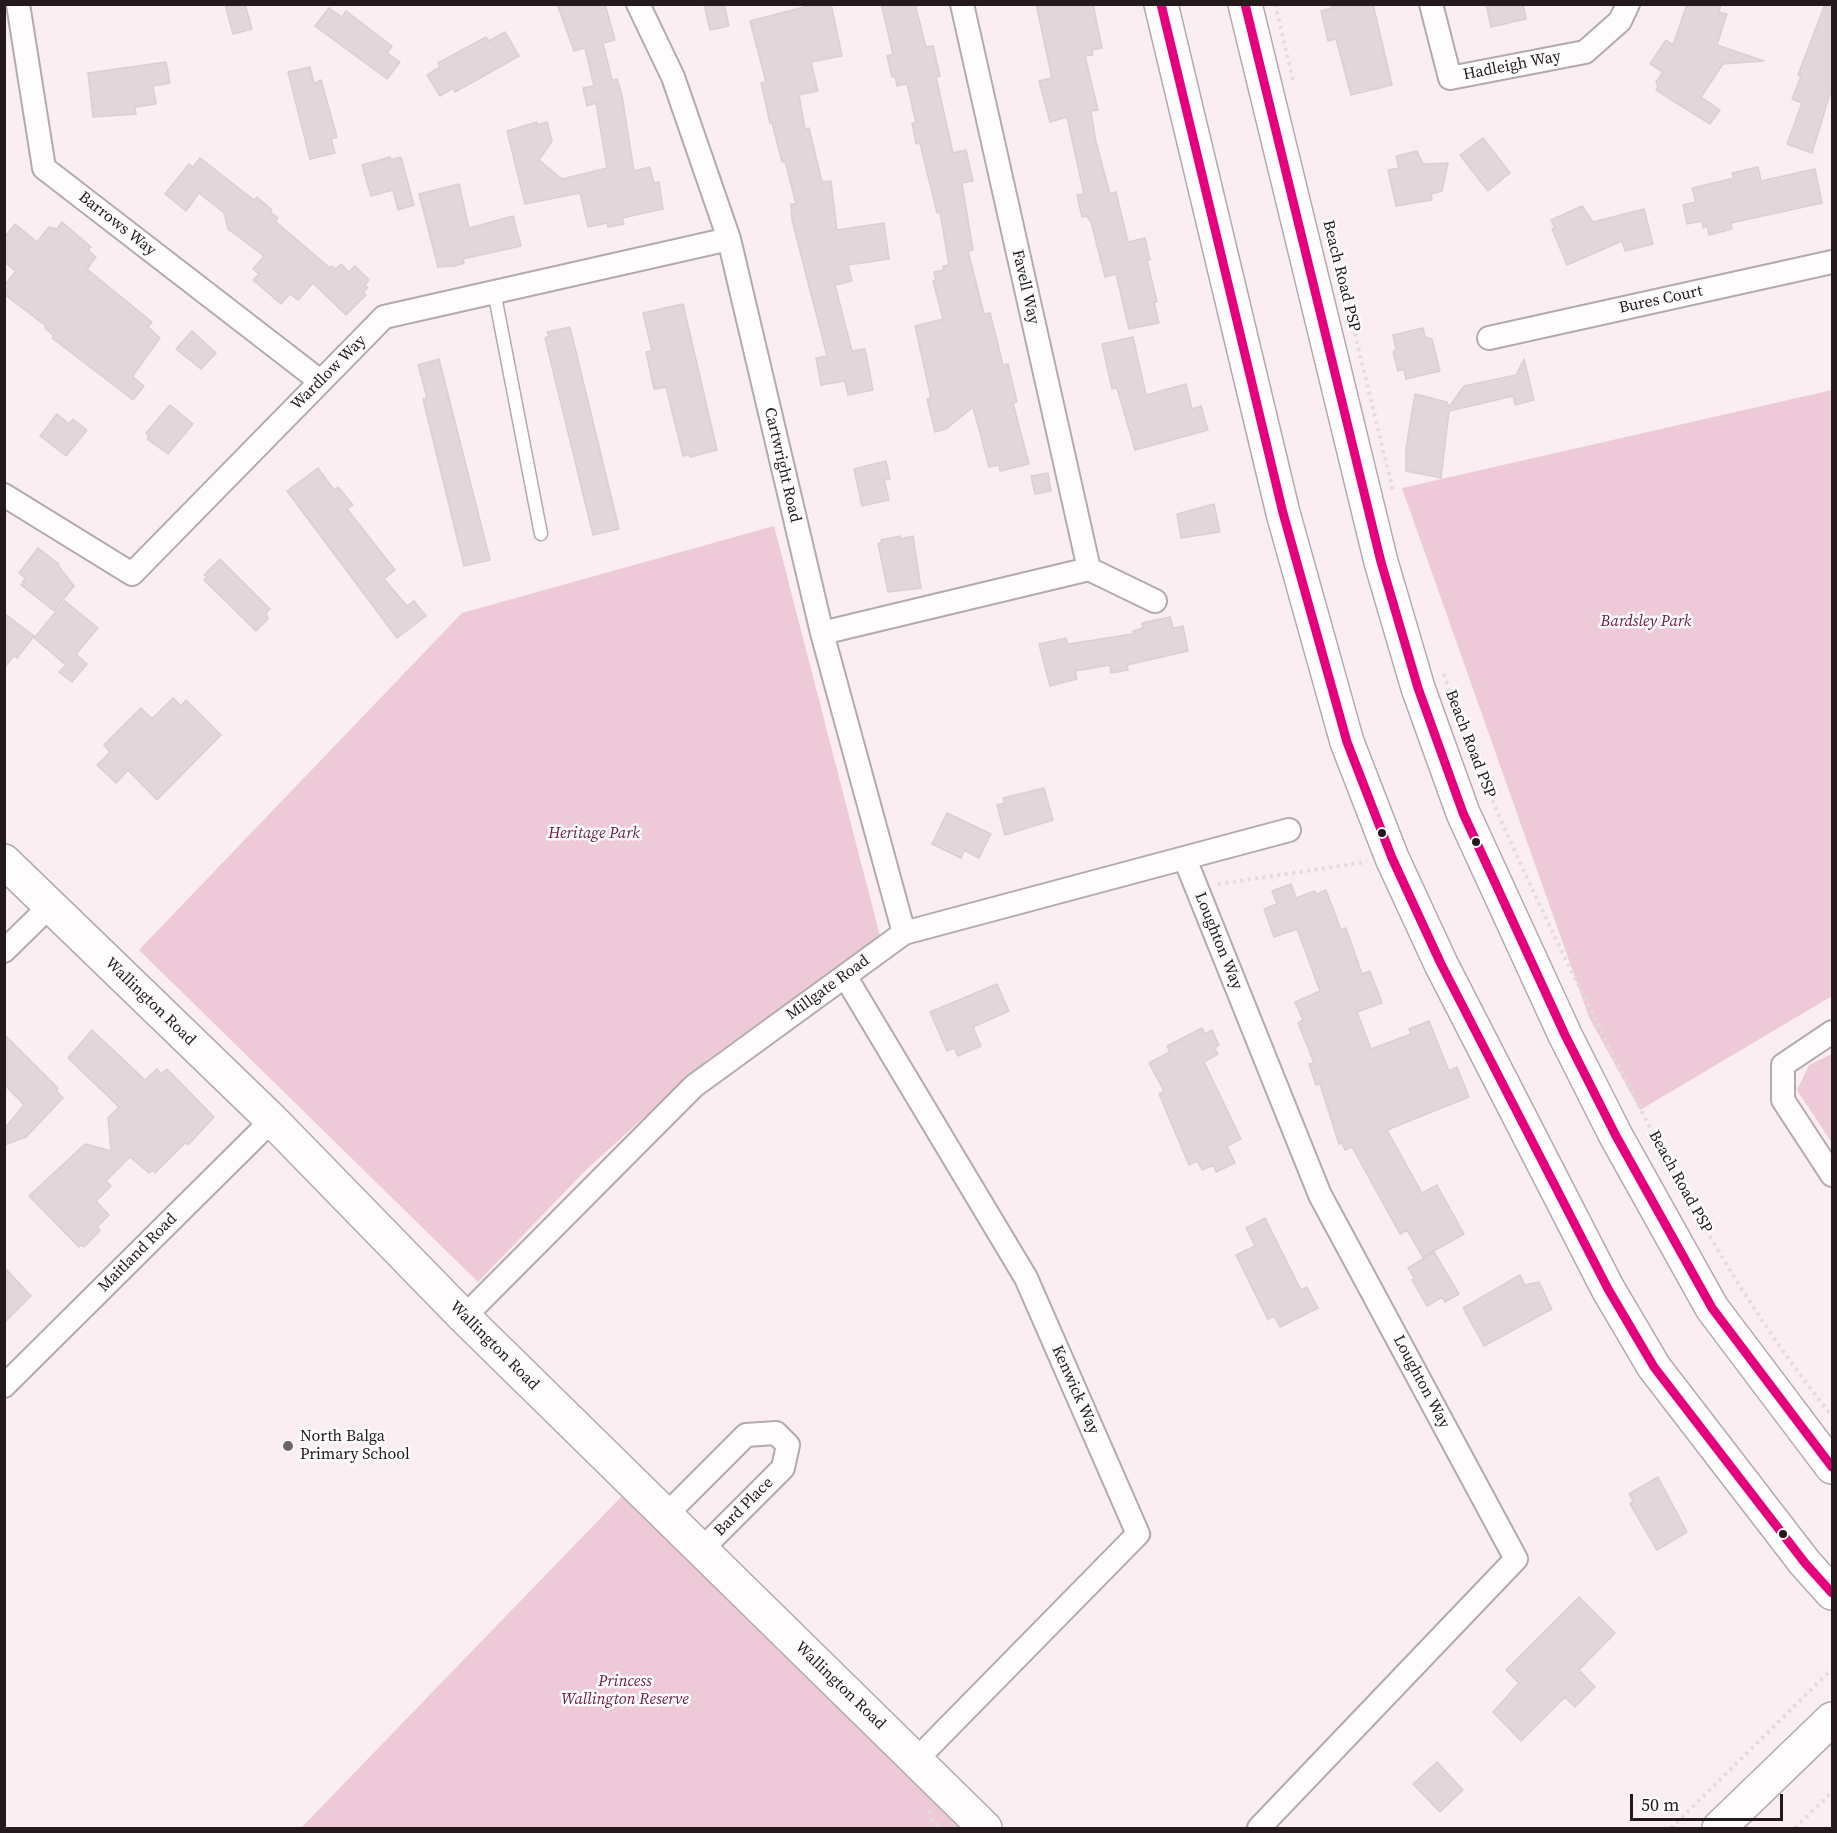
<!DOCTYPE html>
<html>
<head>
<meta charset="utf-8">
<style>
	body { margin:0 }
	#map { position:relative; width:1837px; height:1833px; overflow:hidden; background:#faeef2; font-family:"Source Serif 4",serif }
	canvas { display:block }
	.frame { position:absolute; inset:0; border:6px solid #24191d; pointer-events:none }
	.scale { position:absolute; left:1630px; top:1794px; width:153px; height:27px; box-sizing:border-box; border:3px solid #24191d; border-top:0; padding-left:8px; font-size:18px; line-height:21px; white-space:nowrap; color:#24191d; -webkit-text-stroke:4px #fdfdfd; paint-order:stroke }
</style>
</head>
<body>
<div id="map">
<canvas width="1837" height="1833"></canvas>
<div class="frame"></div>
<div class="scale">50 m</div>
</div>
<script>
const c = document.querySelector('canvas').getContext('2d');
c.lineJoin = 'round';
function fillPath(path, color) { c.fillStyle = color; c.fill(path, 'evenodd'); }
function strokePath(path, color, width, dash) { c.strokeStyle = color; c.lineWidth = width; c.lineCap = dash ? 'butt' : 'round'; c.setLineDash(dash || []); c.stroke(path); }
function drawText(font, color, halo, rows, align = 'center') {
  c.font = font + ' "Source Serif 4",serif'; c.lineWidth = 5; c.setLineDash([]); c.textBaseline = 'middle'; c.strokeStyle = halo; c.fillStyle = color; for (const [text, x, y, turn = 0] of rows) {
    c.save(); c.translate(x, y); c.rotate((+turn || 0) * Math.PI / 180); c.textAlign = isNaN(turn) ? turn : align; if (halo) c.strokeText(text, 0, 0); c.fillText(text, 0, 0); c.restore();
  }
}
fillPath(new Path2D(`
	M1832,390V996L1640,1110L1589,1017L1402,488Z
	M774,526L880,936L707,1060L586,1170L478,1282L139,950L462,613Z
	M1832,1054V1143L1797,1090L1809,1065Z
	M622,1496L961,1828H301Z`), '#eec9d7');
const building = new Path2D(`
	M225,4H245L252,29L233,34Z
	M557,4H605L615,40L603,43L612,80L617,79L622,95L634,171L650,167L654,183L659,182L663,209L622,218L624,224L608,227L607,223L588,227L580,193L525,204L507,131L537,122V125L547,122L552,141L539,160L562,179L607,168L596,103L587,106L583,88L594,86L585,48L574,51Z
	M704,4H724L729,26L710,30Z
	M816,4H831L842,56L811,62L818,91L799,95L805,129L809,128L822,182L831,181L837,230L884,223L889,259L848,265L852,281L835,285L852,351L865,349L873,390L848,395L845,381L821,385L816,358L827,356L792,220L791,204H796L785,161L782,162L772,123H770L761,83L766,82L750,21Z
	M881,4H915L926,47L933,46L940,76L936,77L953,153L966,150L973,181L962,183L973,250L968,251L984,314L990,313L1003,365L1008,364L1017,402L1013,403L1029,464L1000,471L999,465L989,467L973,407L946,429L935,432L927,399L931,398L915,326L943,319L933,281L936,280L934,272L944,270L943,266L949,265L940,212L937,213L920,143L916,144L915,138L912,123H916L907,84L897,86L895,76L892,77L887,56L893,54Z
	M1036,4H1093L1102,48L1092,50L1093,55L1085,56L1098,110L1091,111L1096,142L1110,194L1116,192L1128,242L1145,238L1150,260H1147L1157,302H1154L1159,323L1129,329L1116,274L1105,277L1091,222L1087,216L1082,217L1077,195L1084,194L1067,117L1050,122L1039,81L1052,78Z
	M1331,4H1373L1392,85L1351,95L1336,39L1328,41L1321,11L1332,8Z
	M1486,4H1523L1526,19L1491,27Z
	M1687,4H1721L1719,12L1727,14L1717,45L1764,61L1723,64L1701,97L1720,110L1710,124L1656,90L1658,87L1656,82L1663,72L1650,64L1666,40L1673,45Z
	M1825,4H1833V84L1812,153L1787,144L1802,103L1792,99L1801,76L1798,75Z
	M329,8L342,17L346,11L392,46L387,53L400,62L387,79L315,26Z
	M505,32L519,56L455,92L453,88L440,96L427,75L440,67L438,63L486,37L489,41Z
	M166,62L170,83L153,86L156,104L135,107L136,114L93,117L88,73Z
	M310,67L314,84L321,80L337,137L331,139L335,153L310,159L288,72Z
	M1483,138L1510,173L1488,191L1460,155Z
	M1417,151L1423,164L1448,163L1442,191L1431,194L1432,200L1396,206L1388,170L1399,168L1396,156Z
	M390,157L391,160L401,157L414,205L398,210L393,190L371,196L362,165Z
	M200,158L254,200L257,197L272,210L270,212L278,218L275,221L330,268L332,266L336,269L341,264L349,272L355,266L369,280L365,285L368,288L363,292L366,295L346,315L313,283L298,300L290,294L281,304L253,280L259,274L253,269L264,256L228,229L224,213L199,193L186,211L165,194L189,164L193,167Z
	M1758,167L1761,181L1815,169L1822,203L1731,223L1732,229L1709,235L1707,226L1703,228L1702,221L1687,224L1683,205L1696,202L1692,188L1734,178L1732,173Z
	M459,184L469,228L513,216L521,246L463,259L464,263L455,266L438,267L419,194Z
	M1582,206L1593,222L1644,209L1653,244L1625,251L1622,241L1567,265L1552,229L1555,228L1551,220Z
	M62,222L91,247L88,250L96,257L87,269L152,322L148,327L160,338L134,374L133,377L144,386L133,400L52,338L54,336L45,328L46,326L4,294V286L16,271L4,262V238L15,224L37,242L49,227L57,229Z
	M683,304L717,450L690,457L689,454L683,456L666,387L654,389L646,352L652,351L643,313Z
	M570,327L619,529L593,535L545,338L549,336L547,332Z
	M1423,328L1425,337L1432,339L1440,371L1406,379L1404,369L1398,371L1393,352L1396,349L1393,335Z
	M192,331L216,353L201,369L176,349Z
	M1133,337L1146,395L1186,384L1192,409L1201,406L1208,430L1135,450L1117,388L1112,389L1102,344Z
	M439,359L490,560L464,566L423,399L427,398L418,365Z
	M1524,359L1534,400L1515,405L1513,396L1449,411L1441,478L1406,471V448L1415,394L1447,402L1449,407L1464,386L1516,375Z
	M170,405L193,424L168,454L147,439L149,436L146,433Z
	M57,414L69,424L73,419L87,430L66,456L40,436Z
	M886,461L890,479L884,480L889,500L862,506L854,469Z
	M318,468L334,490L338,487L353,505L347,509L395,570L384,579L407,606L414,601L426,616L397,638L287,491Z
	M1048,473L1051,491L1035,494L1031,476Z
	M1214,504L1220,532L1181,538L1177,514Z
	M900,536L901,539L913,536L921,588L888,592L878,543H882L881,540Z
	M38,548L59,564V567L74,586L54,611L21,585L25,578L19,573Z
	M220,559L270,609L266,613L268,619L256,631L204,580L207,577L204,575Z
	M65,601L98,628L76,654L87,664L72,682L59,672L66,665L34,638Z
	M4,613L34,636L17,658L14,656L4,668Z
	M1170,617L1173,628L1183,626L1188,651L1127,665L1128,670L1111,673L1110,665L1075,671L1077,679L1050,686L1039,644L1066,638L1068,644L1133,634V631L1143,628L1142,623Z
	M173,698L181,706L186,700L221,735L157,800L128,770L116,783L97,765L110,752L104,745L141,708L152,719Z
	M1044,788L1053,820L1005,835L997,805L1005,803L1003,798Z
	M947,813L991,834L979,858L964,850L961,858L932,844Z
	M1291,884L1296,898L1315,891L1316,894L1326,890L1341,930L1346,928L1362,974L1370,971L1382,1003L1357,1012L1371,1049L1411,1034L1409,1029L1429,1021L1449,1071L1457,1067L1469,1097L1387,1130L1422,1193L1437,1185L1464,1234L1423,1257L1407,1230L1400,1234L1352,1147L1345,1150L1342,1143L1339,1144L1320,1084L1316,1085L1309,1064L1314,1063L1298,1023L1303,1020L1295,1002L1320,991L1297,929L1274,937L1264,909L1277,904L1272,891Z
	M997,984L1009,1011L973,1027L981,1046L958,1056L954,1048L947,1051L930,1012Z
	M1202,1028L1205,1034L1212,1030L1219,1045L1214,1048L1218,1054L1204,1062L1241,1139L1227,1146L1235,1163L1216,1172L1213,1165L1202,1170L1197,1161L1189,1165L1159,1094L1164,1091L1149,1063L1170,1052L1167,1046Z
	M92,1030L145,1080L157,1069L161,1074L167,1069L214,1117L188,1145L185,1143L155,1173L153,1170L149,1173L130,1157L106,1181L111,1186L96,1201L109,1215L97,1227L100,1230L98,1233L84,1247L81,1245L79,1247L29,1196L85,1144L111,1151L108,1118L119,1107L68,1058Z
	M4,1034L58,1088L56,1091L63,1098L26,1137L4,1145V1129L24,1105L4,1084Z
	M1265,1218L1301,1290L1307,1287L1318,1308L1280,1327L1274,1316L1268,1320L1236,1255L1255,1246L1246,1228Z
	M1434,1252L1459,1294L1445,1302L1442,1297L1427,1306L1412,1280L1415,1279L1408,1268Z
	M4,1267L31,1296L4,1323Z
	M1520,1275L1525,1285L1539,1282L1552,1309L1484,1346L1463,1308Z
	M1658,1477L1687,1532L1657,1550L1630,1504L1633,1501L1629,1494Z
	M1579,1597L1615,1633L1579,1670L1595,1687L1575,1707L1565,1697L1521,1741L1493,1712L1519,1683L1506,1670Z
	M1437,1762L1463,1790L1440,1812L1413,1784Z`);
fillPath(building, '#e2d6da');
strokePath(building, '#dbcfd3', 1.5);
const lane = new Path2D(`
	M494,291L541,534`);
const street = new Path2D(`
	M18,4L44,168L320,381
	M638,4L673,77L729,239L822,633L904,933
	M1431,4L1450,78L1585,52L1620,21L1628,4
	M1489,338L1832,262
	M4,495L132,574L384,317L729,239
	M1089,569L1155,601
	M822,633L1089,569L962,4
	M1185,859L1320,1195L1516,1559L1259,1828
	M4,951L51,905
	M845,976L1026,1278L1138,1534L916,1760
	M1832,1032L1783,1065V1100L1832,1175
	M464,1317L694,1086L904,933L1289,830
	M4,1386L272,1120
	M666,1515L746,1435L776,1433L788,1445L783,1468L701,1550`);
const secondary = new Path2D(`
	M4,861L272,1120L464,1317L985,1828
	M1719,1828L1832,1719`);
const primary = new Path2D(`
	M1161,4L1283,513L1347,742L1392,858L1441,964L1608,1289L1654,1367L1805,1563L1832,1593
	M1245,4L1381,562L1418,688L1463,813L1565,1035L1616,1136L1712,1308L1832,1467`);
strokePath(lane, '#b4a9ad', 15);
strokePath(street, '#b4a9ad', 26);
strokePath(secondary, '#b4a9ad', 36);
strokePath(primary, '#b4a9ad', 36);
strokePath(new Path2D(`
	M1275,4L1293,80
	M1346,297L1393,491
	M1444,674L1450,693
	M1469,745C1512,850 1561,951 1612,1053C1675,1179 1743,1306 1832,1416
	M1218,884L1367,862
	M929,1811L931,1819L941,1828
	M1671,1828L1832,1669
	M1795,1828L1832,1792`), '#e1ddde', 4, [3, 4.5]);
strokePath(lane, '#fefcfd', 12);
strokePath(street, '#fefcfd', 22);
strokePath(secondary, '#fefcfd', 33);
strokePath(primary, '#fefcfd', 33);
strokePath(new Path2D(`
	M1161,4L1283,513L1347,742L1392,858L1441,964L1608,1289L1654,1367L1805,1563L1832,1593
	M1245,4L1381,562L1418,688L1463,813L1565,1035L1616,1136L1712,1308L1832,1467`), '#e5007d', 9);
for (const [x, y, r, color] of [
	[1382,833,5,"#24191d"],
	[1476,842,5,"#24191d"],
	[288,1446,6,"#6f6468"],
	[1783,1534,5,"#24191d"]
]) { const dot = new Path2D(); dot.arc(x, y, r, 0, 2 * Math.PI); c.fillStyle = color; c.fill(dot); strokePath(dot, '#fdfdfd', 2); }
drawText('16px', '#24191d', '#fdfdfd', [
	["Hadleigh Way",1512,66,-11],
	["Barrows Way",117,224,38],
	["Beach Road PSP",1341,276,76],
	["Favell Way",1025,287,77],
	["Bures Court",1661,300,-12],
	["Wardlow Way",329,373,-45],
	["Cartwright Road",782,465,77],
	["Beach Road PSP",1470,744,69],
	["Loughton Way",1218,941,68],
	["Millgate Road",828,988,-36],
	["Wallington Road",150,1002,44],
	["Beach Road PSP",1680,1182,61],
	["Maitland Road",138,1253,-45],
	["Wallington Road",494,1346,45],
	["Loughton Way",1421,1382,62],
	["Kenwick Way",1075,1390,66],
	["Bard Place",744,1507,-45],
	["Wallington Road",840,1686,44]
]);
drawText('italic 16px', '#6b1943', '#fdfdfd', [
	["Bardsley Park",1646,622],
	["Heritage Park",594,834],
	["Princess",625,1682],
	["Wallington Reserve",625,1700]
]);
drawText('16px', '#24191d', '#fdfdfd', [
	["North Balga",300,1437],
	["Primary School",300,1455]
], 'left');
</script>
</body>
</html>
